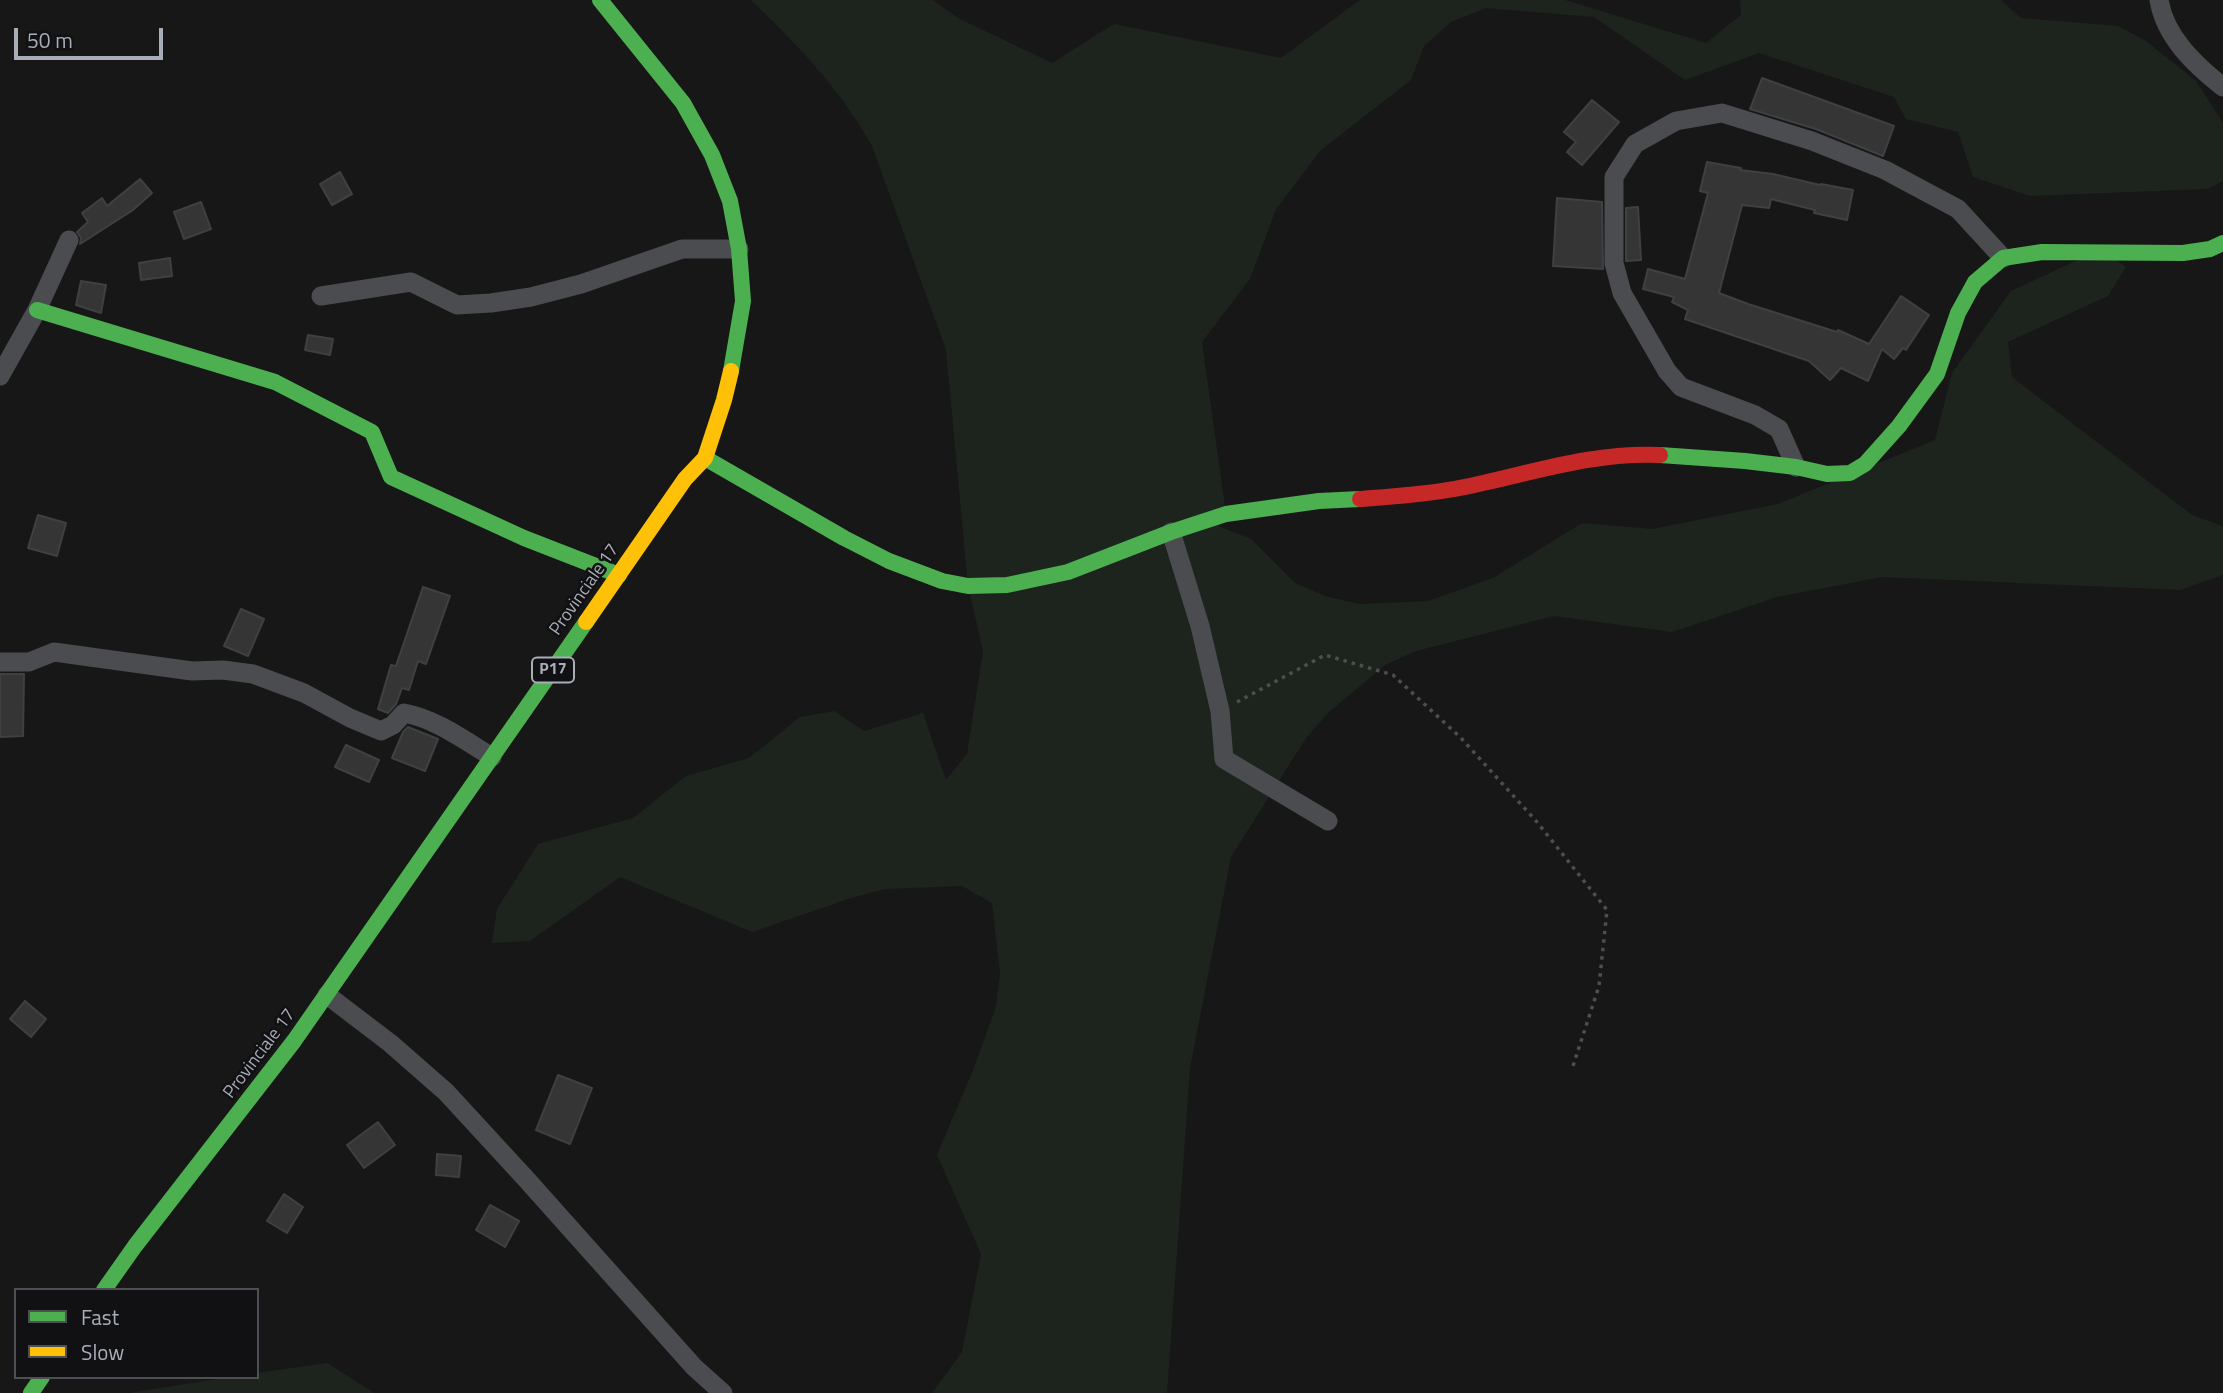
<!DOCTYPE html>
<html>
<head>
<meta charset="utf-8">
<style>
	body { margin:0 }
	#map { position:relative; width:2223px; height:1393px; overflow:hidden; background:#171717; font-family:"Titillium Web",sans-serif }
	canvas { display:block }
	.legend { position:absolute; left:14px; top:1288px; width:245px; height:91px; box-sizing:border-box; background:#111113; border:2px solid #4d4f55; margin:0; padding:9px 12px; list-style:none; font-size:21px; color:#a8adb8 }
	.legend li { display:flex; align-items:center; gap:14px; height:35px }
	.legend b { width:35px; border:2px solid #4d4f55 }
	.scale { position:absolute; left:14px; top:28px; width:149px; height:32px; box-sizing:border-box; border:4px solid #a8adb8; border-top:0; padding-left:9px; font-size:21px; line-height:24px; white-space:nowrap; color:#a8adb8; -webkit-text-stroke:5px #111113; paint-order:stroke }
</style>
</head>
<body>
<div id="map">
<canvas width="2223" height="1393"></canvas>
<ul class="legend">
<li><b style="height:9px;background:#4caf50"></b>Fast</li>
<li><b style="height:9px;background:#ffc107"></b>Slow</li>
</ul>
<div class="scale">50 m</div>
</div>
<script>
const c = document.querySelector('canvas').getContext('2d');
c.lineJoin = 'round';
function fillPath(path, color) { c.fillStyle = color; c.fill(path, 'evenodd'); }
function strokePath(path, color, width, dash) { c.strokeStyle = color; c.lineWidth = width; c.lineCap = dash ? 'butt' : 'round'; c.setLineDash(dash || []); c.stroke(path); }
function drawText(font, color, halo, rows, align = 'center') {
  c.font = font + ' "Titillium Web",sans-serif'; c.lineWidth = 5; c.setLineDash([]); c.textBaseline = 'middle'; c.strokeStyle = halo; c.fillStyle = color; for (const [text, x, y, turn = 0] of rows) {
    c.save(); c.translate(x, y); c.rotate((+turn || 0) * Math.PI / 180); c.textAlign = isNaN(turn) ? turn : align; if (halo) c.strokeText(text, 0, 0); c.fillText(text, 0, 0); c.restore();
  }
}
fillPath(new Path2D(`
	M751,0H933L958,18L1052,63L1114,24L1281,58L1360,0H1565L1706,43L1741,15L1740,0H2001L2021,18L2118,26L2146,41L2196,81L2223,123V181L2207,189L2030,196L1973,177L1958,132L1906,119L1894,97L1759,53L1685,80L1594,17L1486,8L1451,22L1424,46L1411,80L1321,150L1276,209L1250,279L1202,342L1226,514L1219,526L1251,539L1295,583L1325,596L1359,604L1428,601L1493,578L1582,523L1652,529L1778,504L1935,440L1952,373L2011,291L2101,249L2126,267L2108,296L2008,342L2012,377L2192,515L2223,526V575L2180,590L1882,577L1777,597L1672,632L1554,616L1416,651L1385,665L1328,713L1306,738L1231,857L1190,1068L1167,1393H932L962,1352L981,1254L937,1155L973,1070L996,1007L1000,973L992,903L962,886L885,889L851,898L752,932L620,877L530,941L492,943L497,909L538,844L633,818L686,776L749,758L800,717L834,711L864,731L923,713L946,780L967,754L983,651L968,586L946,350L872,146C839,87 799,47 751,0Z
	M327,1363L374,1393H129L230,1377H257V1373Z`), '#1d241e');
const building = new Path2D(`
	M1762,78L1894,126L1883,156L1816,129L1750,109Z
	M1592,100L1619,122L1582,165L1567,152L1576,142L1564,132Z
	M1707,162L1741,168L1740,170L1773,174L1820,185L1821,184L1853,190L1847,220L1814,213L1815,210L1771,199L1769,208L1742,205L1719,293L1748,304L1837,332L1838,330L1869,344L1901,296L1929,315L1906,350L1903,348L1894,359L1882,349L1868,381L1841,368L1830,380L1809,361L1685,319L1688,310L1672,302L1674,297L1643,289L1648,269L1685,279L1708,193L1700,191Z
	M340,172L352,194L332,205L320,184Z
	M140,179L152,193L133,210L80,244L81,238L77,232L88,222L82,213L102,198L107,206Z
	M1557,198L1602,202L1603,269L1553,266Z
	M201,202L211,229L184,239L174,212Z
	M1638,207L1641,260L1626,261V208Z
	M170,258L172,276L141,280L139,263Z
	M81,281L106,285L101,313L76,305Z
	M308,335L333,339L330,355L305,350Z
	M38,515L66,523L57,556L28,548Z
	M423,587L450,596L426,664L418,661L409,690L402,688L396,704L388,713L378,709L391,665L396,666Z
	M241,609L264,619L248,656L224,646Z
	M0,674H24L23,736L0,737Z
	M408,727L438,739L425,771L392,758L403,732Z
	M346,745L379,760L369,782L335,767Z
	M25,1001L46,1019L31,1037L10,1019Z
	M558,1075L592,1088L570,1144L536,1130Z
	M378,1122L395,1145L364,1168L347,1145Z
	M437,1154L461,1156L459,1177L436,1175Z
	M284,1194L303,1207L287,1233L267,1221Z
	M490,1205L519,1221L505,1247L476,1230Z`);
fillPath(building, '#353536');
strokePath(building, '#3f4043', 2);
strokePath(new Path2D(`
	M1237,702L1325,655L1393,675L1461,738L1537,822L1607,910L1599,986L1573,1066`), '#4d4e52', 3.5, [3.5, 5]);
strokePath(new Path2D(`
	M2159,0C2165,37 2195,65 2223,87
	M321,296L411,282L457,305L491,303L531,297L581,284L682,249H739
	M0,376L37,310L69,240
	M1796,467L1779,429L1755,415L1681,387L1667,371L1622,293L1614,263V177L1635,144L1676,121L1722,113L1812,141L1885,170L1958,209L2003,258
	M1171,532L1200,626L1220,711L1224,759L1328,821
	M0,662H29L54,652L192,671L223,670L253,674L304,693L350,718L381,731L393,725L404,713C436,719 464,740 492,757
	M327,995L390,1043L446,1092L527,1180L694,1367L723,1393`), '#4b4c50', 19);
strokePath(new Path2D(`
	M600,0L683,103L712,155L730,201L739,249L743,301L731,371
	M37,310L275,382L372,432L391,477L524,538L619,575
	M1660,455L1745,461L1796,467L1827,474L1850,473L1865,464L1899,426L1937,374L1958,313L1975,282L2003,258L2042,252L2183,253L2210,249L2223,243
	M705,458L844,538L889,561L942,581L968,586L1007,585L1068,572L1171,532L1226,514L1319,501L1360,499
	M104,1290L135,1246L294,1041L586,622
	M31,1393L42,1377`), '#4caf50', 16);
strokePath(new Path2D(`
	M586,622L685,479L705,458L724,400L731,371`), '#ffc107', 16);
strokePath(new Path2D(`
	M1360,499C1401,496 1443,493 1483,483C1541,470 1599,452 1660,455`), '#c62828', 16);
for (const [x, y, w] of [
	[553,670,42]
]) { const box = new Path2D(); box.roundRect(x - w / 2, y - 12.5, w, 25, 5); c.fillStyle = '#111113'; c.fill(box); strokePath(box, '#a8adb8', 2); }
drawText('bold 16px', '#a8adb8', null, [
	["P17",553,670]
]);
drawText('18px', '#a8adb8', '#111113', [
	["Provinciale 17",585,590,-55],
	["Provinciale 17",260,1054,-53]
]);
</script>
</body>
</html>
